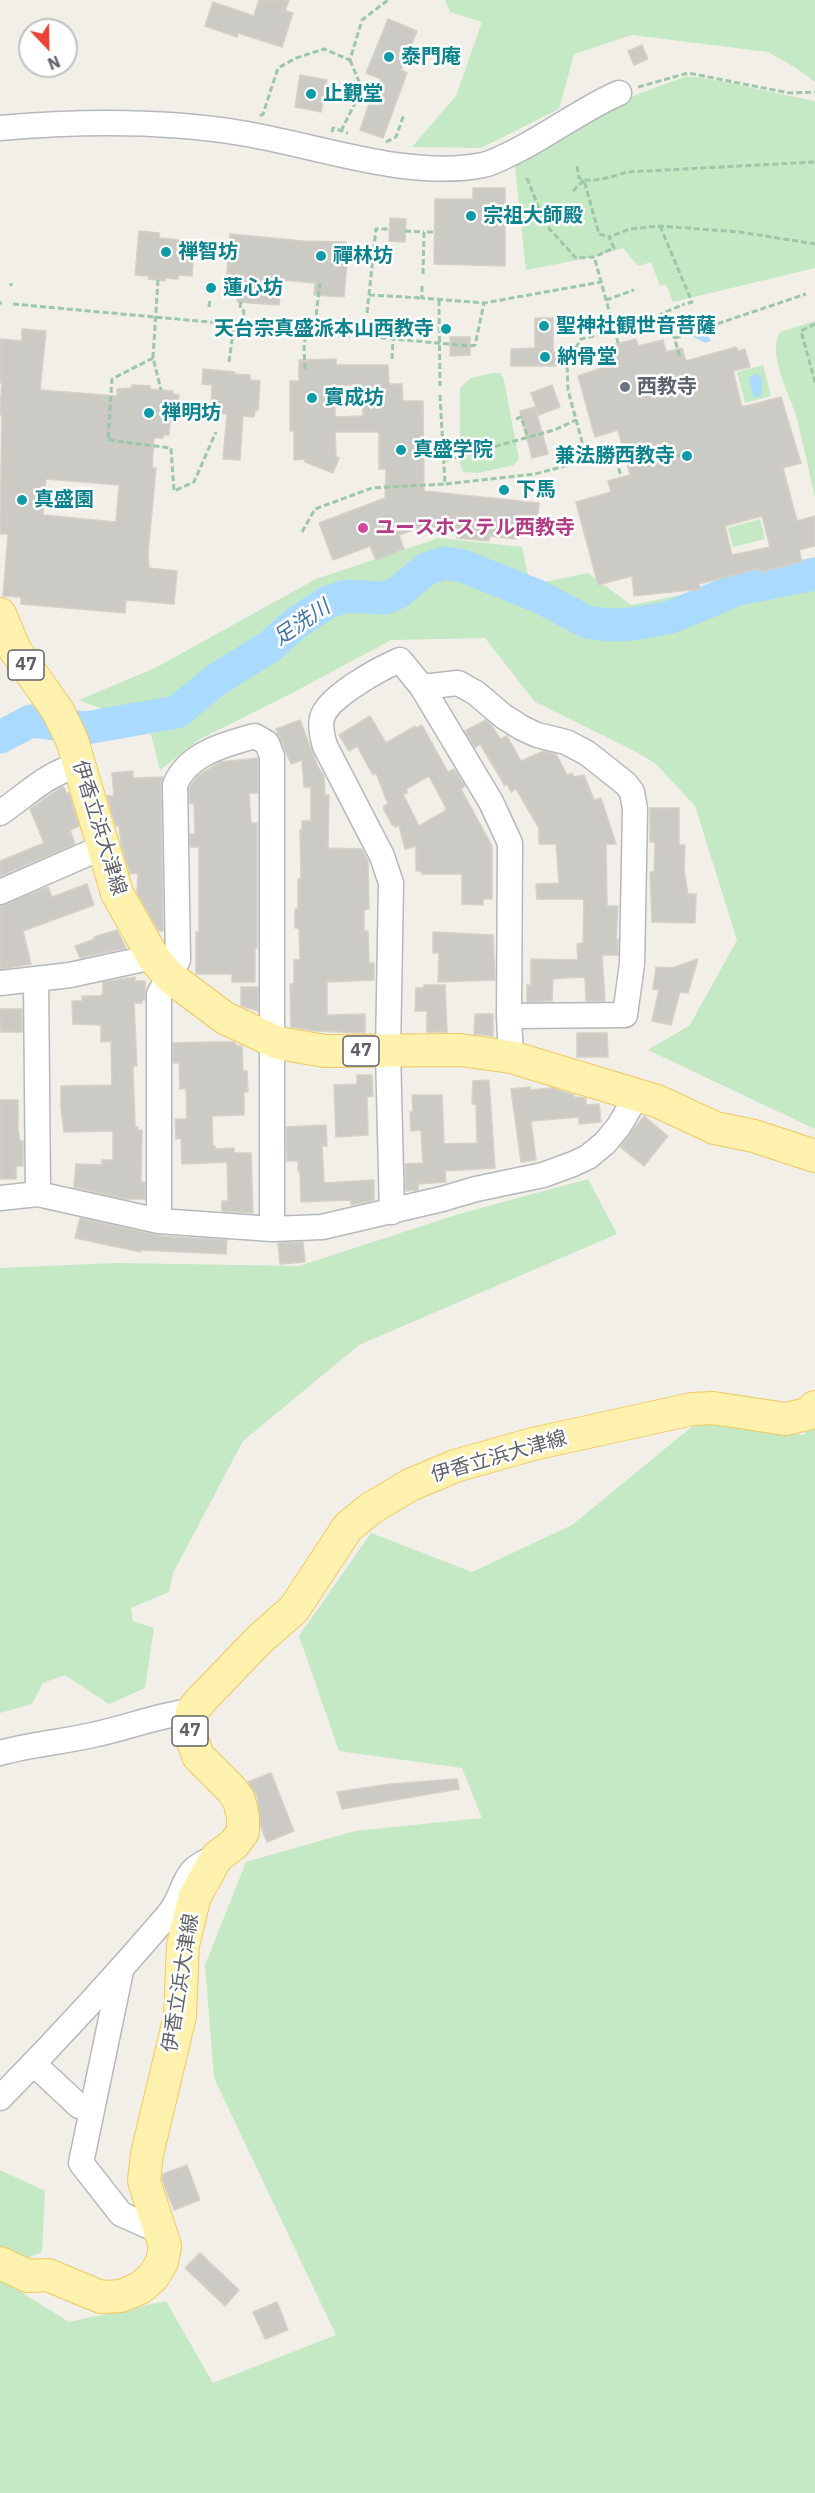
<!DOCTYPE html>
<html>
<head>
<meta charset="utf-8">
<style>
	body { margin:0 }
	#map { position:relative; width:815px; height:2493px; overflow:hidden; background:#f1efe8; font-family:"IBM Plex Sans",sans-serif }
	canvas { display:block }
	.north { position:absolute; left:18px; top:18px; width:60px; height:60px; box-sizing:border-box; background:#fff; border:2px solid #bfc1c3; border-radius:50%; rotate:158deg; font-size:16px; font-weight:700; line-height:24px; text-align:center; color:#5f6368 }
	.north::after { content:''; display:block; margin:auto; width:21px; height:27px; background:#ea4335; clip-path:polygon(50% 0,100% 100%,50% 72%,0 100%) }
</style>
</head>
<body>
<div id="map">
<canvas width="815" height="2493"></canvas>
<div class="north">N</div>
</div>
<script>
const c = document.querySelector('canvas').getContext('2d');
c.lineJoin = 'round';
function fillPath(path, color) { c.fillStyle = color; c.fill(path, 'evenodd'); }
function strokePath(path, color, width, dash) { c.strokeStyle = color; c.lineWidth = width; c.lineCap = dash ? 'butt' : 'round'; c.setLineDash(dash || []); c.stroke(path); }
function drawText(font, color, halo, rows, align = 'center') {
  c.font = font + ' "IBM Plex Sans","Noto Sans JP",sans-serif'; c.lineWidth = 5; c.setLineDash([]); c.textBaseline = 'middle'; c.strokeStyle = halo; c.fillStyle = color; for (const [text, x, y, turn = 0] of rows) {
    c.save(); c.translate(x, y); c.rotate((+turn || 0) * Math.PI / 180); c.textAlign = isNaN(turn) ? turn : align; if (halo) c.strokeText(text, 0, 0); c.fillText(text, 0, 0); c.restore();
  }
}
fillPath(new Path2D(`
	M445,0H815V82L796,68L768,52L632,35L574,54L559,109L481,148L412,147L456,96L482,22L450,12Z
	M687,76C732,81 771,93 815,101V268L673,302L666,284L660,286L651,262L638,266L623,248L593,257L526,270L514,158L598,109Z
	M815,321V498C809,470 803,443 796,416C789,393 767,353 780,332Z
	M763,365L771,396L745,403L737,372Z
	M493,373H500L504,380L519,459L514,465L478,473L463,472L460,463V388L471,378Z
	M760,519L765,539L733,547L728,528Z
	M439,538L522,547L530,585L588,573L631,605L731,585L815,562V1129L648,1050L690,1025L737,940L695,806L655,763L627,747L535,702L485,638L391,640L294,692L200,739L160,770L149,727L79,700L155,668L316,579Z
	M588,1179L617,1234L359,1345L243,1441L173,1573L169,1592L131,1608L133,1621L154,1628L145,1688L109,1704L65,1675L43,1683L32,1704L0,1713V1268L116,1263L299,1266L459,1214Z
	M705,1416L803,1435L815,1424V2493H0V2279L69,2322L166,2301L213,2383L336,2335L214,2078L205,1965L246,1862L355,1831L482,1818L462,1768L339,1751L299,1636L371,1533L472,1572L572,1525Z
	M0,2170L45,2191L42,2252L15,2263L0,2255Z`), '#c5e8c5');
fillPath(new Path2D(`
	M692,316L700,321L711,341L705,343L694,337L686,323Z
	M756,374L762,379L761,396L754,398L749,378Z`), '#aadaff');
strokePath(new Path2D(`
	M0,737L31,721L86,728L177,712L216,680L269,647L296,623L328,602L347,596L385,598L399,592L426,569L445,563L463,566L540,597L587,622L608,625L634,624L671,617L738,589L815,574`), '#aadaff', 33);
const building = new Path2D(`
	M259,0H289L285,11L293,13L282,47L238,33L237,37L205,26L213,2L254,16Z
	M388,19L417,31L401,70L407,73L383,138L360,130L369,104L381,79L366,73Z
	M642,45L648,59L634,65L628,51Z
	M300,75L327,80L321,112L295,107Z
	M473,188H505V266L434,264L435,199H473Z
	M390,218L406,219L405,242L389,241Z
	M139,231L159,233V238L195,241L192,276L178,275V279L165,278V281L148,279L149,276L135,275Z
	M230,234L303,241L346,242V250H348L344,297L314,295L315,283L282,280L279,305L237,302L238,296L225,295Z
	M535,318H553V352H556V366H511V349L535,348Z
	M22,329L46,331L40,390L117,396V389L131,388L132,385L150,386V389L173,391V394L179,395L177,423L170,422L169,435H163V438H154L152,468H156L148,554L149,568L177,571L174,604L126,600L125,613L21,604V597L3,596L8,534H0L2,415H0V408L2,383H0V339L22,341ZM46,479L119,485L116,522L43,515Z
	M450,337H470V355L450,356Z
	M636,339L638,346L663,340L666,352L682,348L686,361L736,347L738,351L745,349L750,367L733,371L742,407L781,397L801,463L783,468L797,521L815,516V546L799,550L802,561L761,572L760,568L699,584L700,589L634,596L632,576L598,585L576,502L611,492L608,481L630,475L618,430L595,437L578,376L607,366H602L597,349ZM762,516L770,547L732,555L725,526Z
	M336,359V365H388L389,384H402L403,401H423L424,491L539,503L536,531L517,530L516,539L490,536L489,541L457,538L458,529L425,526L399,535L404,549L376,560L370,546L333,560L319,523L385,498L386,469H379V432H335L336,457L339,458L333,473L305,462L304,459L294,460V431H290V381H299V360ZM362,384L363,416L335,417V386Z
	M203,369L235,372L234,374L250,375V380L260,381L258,411L255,410L254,417L243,416L240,460L223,459L227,414L214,413V407H211L212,385L202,384Z
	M552,385L560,407L539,415L531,393Z
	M535,407L548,454L532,458L520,411Z
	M370,716L386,743L415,726L416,728L422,725L448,772L454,769L465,786L461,789L492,846V899H483V905L462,904V874H422L421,871H416V846L405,849L399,825L395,827L393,824L392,825L384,810V806L388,804L376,773L373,775L357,746L349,751L339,735ZM429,776L446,808L445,811L419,826L403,794L408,793L406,789Z
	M300,720L318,767L324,776L325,795H329L328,848L362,849L368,861L369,909L364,910V931H368L369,963H374V980L327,982V1015L365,1014V1033L316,1031L291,1027L290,984H294V960H300L299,928H295V909H298V879H301L300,830H302V821H311V787H304L302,760L291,764L276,729Z
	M486,720L492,726L500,739L507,736L521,761L544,751L556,754L567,775L572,773L574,777L584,775L594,800L601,798L616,844H606L607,906H618L616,939H618V955H602L605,1001H586L585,978L581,977L553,979L552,1001L527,1002V985H531V959L578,960L577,944L583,943L584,899H537L536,884L559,883L556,844H539V828L516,789L511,792L507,784L505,786L480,744L475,748L465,731Z
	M258,758V793H249L251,823H257V948H255V982H232V974H196V932H199V847H190V834H195L194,803L190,804L189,788L198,776L220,762Z
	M133,771V778L163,777L161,785L163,931H159L137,893L138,873L130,874L121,843L119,826H116L107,796H114L112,773Z
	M63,786L67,794L69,793L79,826L70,830L75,844L0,876V861L44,843L30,809Z
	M650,808H679V845H685L684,870L688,894H696L695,923L652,922L650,872H654L655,842H650Z
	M87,884L94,905L23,931L31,964L0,969V906L48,887L52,897Z
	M117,930L126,948L80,958L75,946L95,939L94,937Z
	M433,932L493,935L495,980L438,982L439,953H433Z
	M698,959L688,993L680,992L671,1025L652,1021L659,990L653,989L656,967L672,968Z
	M135,977V981H145V1000H142V1003H134L137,1066H133L135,1127H138V1130H142L141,1182H145V1199H124L74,1187L76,1164L102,1165V1160H113V1131L64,1132L61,1107V1086L112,1085L111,1041L101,1042V1025L73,1024L72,1001H82V996H101L103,993V982Z
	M424,985H445L447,1032H427V1011H415L416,988H424Z
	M241,987H258V1011L241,1006Z
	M0,1009H22V1032H0Z
	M475,1014H493V1036L474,1034Z
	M577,1033H607L608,1057H577Z
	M211,1042H234L237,1046H242L243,1071H247L248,1092H244V1115L212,1116L213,1146H215V1149L234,1148V1153H251L253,1213L222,1211V1201H228L227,1162L182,1164L181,1138L176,1139L175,1119H187L186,1088L180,1089L179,1063H173V1043Z
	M357,1075H372L373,1096L367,1097L368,1135L336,1137L334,1085L357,1084Z
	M489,1080L495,1168L445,1171L446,1182L418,1184V1190L406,1191L405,1164L423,1163L421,1130L411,1131L410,1112H413L412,1095H442L444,1144L477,1143L476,1104H472L473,1081Z
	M530,1087L531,1090L552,1088L574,1095V1097L586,1098V1105L599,1104L601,1122L579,1124V1117L531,1121L536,1160L521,1162L511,1089Z
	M0,1100H18V1129L20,1141H23V1166H16V1179H0Z
	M644,1116L668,1136L644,1166L620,1147Z
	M326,1125L327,1146H322L324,1183L374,1180V1200L351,1205V1200L301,1202L300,1171H298V1161H287L286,1127Z
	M80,1218L161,1236L227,1240L226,1254L141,1250V1252L75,1238Z
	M303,1242L305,1262L280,1264L278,1243Z
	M271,1773L294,1831L267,1842L261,1827L257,1796L248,1782Z
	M457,1779L459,1789L342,1809L337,1792L390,1784Z
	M187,2165L200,2200L174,2210L162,2179L163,2174Z
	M200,2253L239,2290L225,2306L185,2268Z
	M277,2302L288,2330L265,2339L253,2312Z`);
fillPath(building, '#cccac5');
strokePath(building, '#d6d1c6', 1.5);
const minor = new Path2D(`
	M0,128C80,121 162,120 241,133C316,145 407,180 483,165C493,163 503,157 512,153C549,135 582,109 619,93
	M422,687L491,802L510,843L509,1016
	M0,813C29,793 45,775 80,764
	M0,892L103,847
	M36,979L38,1194
	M0,983L70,975L153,957
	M0,1198L38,1194L159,1221L272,1229L322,1227L442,1199L476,1189L543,1175L573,1164L588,1157L605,1143L619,1126L637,1095
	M392,1212L388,1052L391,883L382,856L325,746C322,736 320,727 322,718C327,697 381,668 400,660L422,687L458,683L476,693L503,716L522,728L537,735L566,742L587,753L626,784L632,792L635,809L632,964L625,1015L509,1016L511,1057
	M159,1221V994L178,960L175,785C187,754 225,744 255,736L267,743L272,756V1229
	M0,1753C32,1744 64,1742 97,1734C129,1727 159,1715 192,1711
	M121,1971L81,2163L121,2214L159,2231
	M34,2064L79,2106L90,2110
	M0,2098C58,2039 114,1978 168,1915C188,1892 178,1870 215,1858`);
const major = new Path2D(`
	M0,614L15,650L58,711L72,740L117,893L153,957L170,977L225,1018L278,1043L325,1051L460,1050L511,1057L657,1101L715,1128L754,1136L815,1156
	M0,2263L28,2276L48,2275L101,2297L121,2296L140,2288L153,2277L162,2262L165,2246L144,2181L147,2154L180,2016L183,1945L195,1896L217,1857L234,1844L243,1832V1817L239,1800L231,1789L198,1756L190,1733L192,1711L202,1699L260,1639L294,1609L348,1527L370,1509L410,1485L455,1466L533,1444L692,1409L713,1408L786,1419L811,1413L815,1407`);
strokePath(minor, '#b5b8bc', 27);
strokePath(major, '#f2c960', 34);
strokePath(new Path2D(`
	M638,87L688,73L789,93L815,92
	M260,116L263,114L278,68L296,58L324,49L350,60L362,20L388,0
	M341,131L362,89L350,60
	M332,132L333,128L348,133
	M386,142L396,137L404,114
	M577,166L579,178C592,184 614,176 627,172L815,162
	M527,178L545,224L576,258L594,257L614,248L609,237L630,229L660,226L740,232L815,244
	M573,191L584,180L599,234L609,237
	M660,226L692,302L682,305
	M405,231L424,232
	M595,260L618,343
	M423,274L424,232H435
	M158,280L153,358L161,390
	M11,286V283
	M422,286V298L484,303L601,282
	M242,293L240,308L244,311L243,326
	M369,295L422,298
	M439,300L440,386
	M606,300L634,290
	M0,303H2
	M13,304L470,346L475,345L484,303
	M209,307L210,299
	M367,313L376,229H389
	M651,322L663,313L680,306
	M815,324L801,331L815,382
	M314,333L320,283
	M675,338L806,294
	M153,358L112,379L108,440L171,448L174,491L194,482L216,432
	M392,359L393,340
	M229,362L234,325
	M305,369L304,347L306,332
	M440,395L445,484L535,474L587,460L617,462L621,477
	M516,419L521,417L528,438
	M677,456L688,452
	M587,460L568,390L567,363L581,339L651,322L672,330L680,357
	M443,461L554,430L576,420
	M302,532L315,509L372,488L445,484`), '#9cc7a9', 3, [6, 3]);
strokePath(minor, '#fff', 24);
strokePath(major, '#fff2af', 32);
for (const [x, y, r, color] of [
	[389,57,6,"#0f9aa8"],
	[311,94,6,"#0f9aa8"],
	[471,216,6,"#0f9aa8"],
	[166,252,6,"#0f9aa8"],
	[321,256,6,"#0f9aa8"],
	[211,288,6,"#0f9aa8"],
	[544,326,6,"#0f9aa8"],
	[446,329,6,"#0f9aa8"],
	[545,357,6,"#0f9aa8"],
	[625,387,6,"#6b7280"],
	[312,398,6,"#0f9aa8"],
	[149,413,6,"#0f9aa8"],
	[401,450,6,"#0f9aa8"],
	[687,456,6,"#0f9aa8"],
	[504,490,6,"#0f9aa8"],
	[22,500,6,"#0f9aa8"],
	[363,528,6,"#d1479c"]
]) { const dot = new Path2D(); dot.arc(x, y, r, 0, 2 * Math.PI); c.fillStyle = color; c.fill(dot); strokePath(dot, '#fff', 2); }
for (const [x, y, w] of [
	[26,665,36],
	[361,1051,36],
	[190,1731,36]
]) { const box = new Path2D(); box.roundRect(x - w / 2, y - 15, w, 30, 4.5); c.fillStyle = '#fff'; c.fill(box); strokePath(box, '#5f6368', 1.5); }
drawText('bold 18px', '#5f6368', null, [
	["47",26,665],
	["47",361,1051],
	["47",190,1731]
]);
drawText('bold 20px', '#0d838f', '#fff', [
	["泰門庵",401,57],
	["止覲堂",323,94],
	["宗祖大師殿",483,216],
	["禅智坊",178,252],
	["禪林坊",333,256],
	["蓮心坊",223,288],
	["聖神社観世音菩薩",556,326],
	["天台宗真盛派本山西教寺",434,329,"right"],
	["納骨堂",557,357],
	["實成坊",324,398],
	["禅明坊",161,413],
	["真盛学院",413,450],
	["兼法勝西教寺",675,456,"right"],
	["下馬",516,490],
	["真盛園",34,500]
], 'left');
drawText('bold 20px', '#5b616d', '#fff', [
	["西教寺",637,387]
], 'left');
drawText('bold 20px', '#b23c85', '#fff', [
	["ユースホステル西教寺",375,528]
], 'left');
drawText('20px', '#5f6368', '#fff', [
	["伊香立浜大津線",99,828,73],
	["伊香立浜大津線",499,1457,-16],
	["伊香立浜大津線",181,1983,-81]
]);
drawText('italic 21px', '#4174aa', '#fff', [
	["足洗川",302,623,-34]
]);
</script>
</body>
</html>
